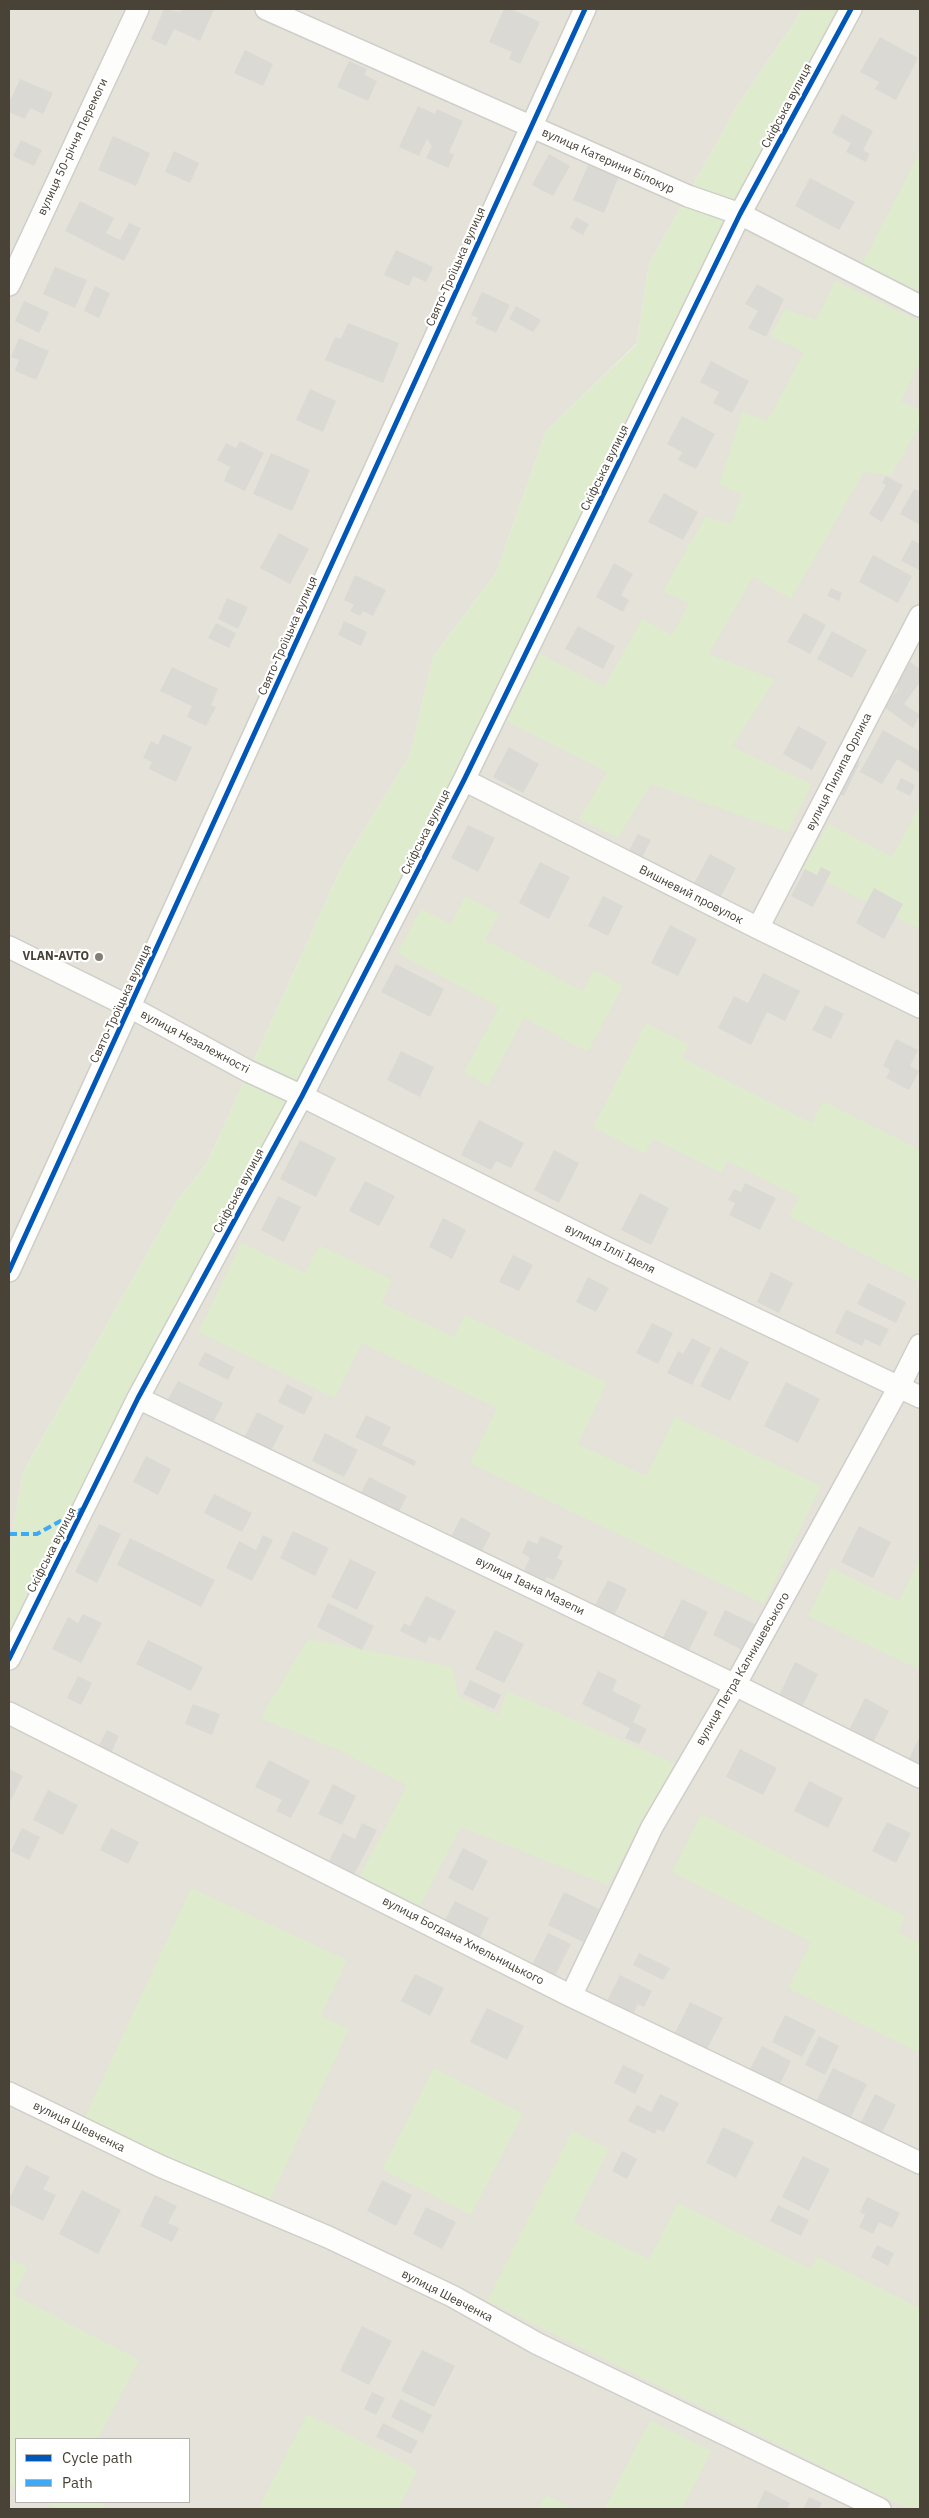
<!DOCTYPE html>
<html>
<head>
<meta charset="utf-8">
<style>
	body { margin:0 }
	#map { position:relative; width:929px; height:2518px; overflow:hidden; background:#f1f0ec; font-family:"IBM Plex Sans",sans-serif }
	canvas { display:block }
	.frame { position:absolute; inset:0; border:10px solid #484237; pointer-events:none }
	.legend { position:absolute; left:15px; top:2438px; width:175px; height:65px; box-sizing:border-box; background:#fff; border:1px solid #b6b3af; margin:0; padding:6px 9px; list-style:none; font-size:15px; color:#484237 }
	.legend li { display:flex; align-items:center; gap:10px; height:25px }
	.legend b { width:25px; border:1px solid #b6b3af }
</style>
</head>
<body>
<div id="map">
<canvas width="929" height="2518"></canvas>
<div class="frame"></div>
<ul class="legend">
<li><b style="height:6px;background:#0057b8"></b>Cycle path</li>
<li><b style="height:6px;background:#3fa9f5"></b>Path</li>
</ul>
</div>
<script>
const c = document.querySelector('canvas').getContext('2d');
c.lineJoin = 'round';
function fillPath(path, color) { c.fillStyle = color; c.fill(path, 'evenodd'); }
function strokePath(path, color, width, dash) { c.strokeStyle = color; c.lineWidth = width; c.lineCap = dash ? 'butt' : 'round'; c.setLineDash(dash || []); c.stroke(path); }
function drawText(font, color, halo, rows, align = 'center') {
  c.font = font + ' "IBM Plex Sans",sans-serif'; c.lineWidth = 4.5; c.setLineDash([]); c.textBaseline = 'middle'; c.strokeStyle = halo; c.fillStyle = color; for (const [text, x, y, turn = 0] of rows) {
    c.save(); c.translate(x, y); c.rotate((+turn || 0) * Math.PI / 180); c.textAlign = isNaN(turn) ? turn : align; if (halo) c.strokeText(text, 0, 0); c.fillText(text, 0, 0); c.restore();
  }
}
fillPath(new Path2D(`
	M9,9H803L735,110L649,264L637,343L546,431L496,573L433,657L410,755L342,866L207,1163L177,1201L23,1472L9,1553Z
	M851,9H920V2509H9V1659ZM16,2439H189V2502H16Z`), '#e5e2d9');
fillPath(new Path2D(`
	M803,9H851L9,1659V1553L23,1472L177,1201L207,1163L342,866L410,755L433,657L496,573L546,431L637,344L649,264L735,110Z
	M920,152V311L855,277Z
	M835,281L920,321V361L901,402L920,410V425L891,476L864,472L791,599L753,577L709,654L775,680L732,747L812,784L788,832L651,784L618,838L579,819L607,772L506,721L540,654L604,687L642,619L672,635L689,603L663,591L705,517L731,524L742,494L719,485L742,412L767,421L804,352L770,336L785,309L816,320Z
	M920,805V929L802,870L828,824L892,857Z
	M465,896L499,914L485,940L583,991L594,970L623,985L588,1052L524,1018L488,1086L464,1072L499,1007L397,953L421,909L451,924Z
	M646,1023L689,1045L682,1058L812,1123L823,1101L920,1150L919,1282L789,1216L799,1197L728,1161L721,1173L653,1139L645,1154L593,1127Z
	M241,1243L305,1273L319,1245L392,1280L382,1303L454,1337L465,1315L607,1383L578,1444L646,1476L675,1417L821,1486L764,1604L470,1463L497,1408L362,1343L335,1398L198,1332Z
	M920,1558V1670L808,1616L831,1568L899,1601Z
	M308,1639L453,1667L458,1696L498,1715L507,1691L676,1764L608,1885L461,1827L420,1906L360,1876L407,1785L334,1748L260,1718Z
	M701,1814L906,1916L898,1932L920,1943V2053L788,1988L811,1942L672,1872Z
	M191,1888L347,1960L321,2016L349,2029L267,2206L83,2121Z
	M434,2068L523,2114L471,2215L382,2169Z
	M572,2131L609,2149L573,2222L649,2259L678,2203L811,2269L817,2257L920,2308V2509H909L487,2301Z
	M9,2258L28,2268L14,2295L139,2360L98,2439H16V2488L9,2484Z
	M307,2414L418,2470L398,2509H258Z
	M650,2420L712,2451L682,2509H604Z
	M546,2495L574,2509H538Z
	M43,2502H106L102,2509H58Z`), '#deebcd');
fillPath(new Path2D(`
	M164,9L180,12L182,9H214L200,41L174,29L166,46L151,39Z
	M504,9H511L540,22L520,64L509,59L512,52L489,42Z
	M880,37L918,58L896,100L875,89L879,82L860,72Z
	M245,50L273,64L263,86L234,73Z
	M349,61L367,69L364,75L377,81L368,101L337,87Z
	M20,79L53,93L43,114L30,108L25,119L9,112V103Z
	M418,106L435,114L437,109L463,121L449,152L454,155L448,168L426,158L432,146L427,139L419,156L399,147Z
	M842,114L873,131L863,150L870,154L866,162L846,152L851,143L832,133Z
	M113,136L150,153L136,186L98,170Z
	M21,140L42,150L34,166L13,156Z
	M174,151L199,163L190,183L165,172Z
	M549,154L570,166L553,196L532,185Z
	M589,163L619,176L604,213L573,200Z
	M810,178L855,202L839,230L795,206Z
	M80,201L114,218L106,233L120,240L129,223L141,228L124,261L65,231Z
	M576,217L589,224L583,235L570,228Z
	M396,250L433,267L426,282L413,276L409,286L384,275Z
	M55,267L87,280L75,308L43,294Z
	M757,284L784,299L766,337L748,328L758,311L745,304Z
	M95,286L110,293L99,318L84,311Z
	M482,292L510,305L496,333L475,323L478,318L471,315Z
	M24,301L49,312L39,333L15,321Z
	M516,306L541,320L533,332L509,319Z
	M348,323L399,343L383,383L325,360L335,337L341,339Z
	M19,338L49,351L36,380L15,371L19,360L11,357Z
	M711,361L749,381L732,413L713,403L719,392L700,382Z
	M310,389L336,401L323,432L296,420Z
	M682,416L715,434L696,469L678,460L682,452L667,444Z
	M240,441L264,453L245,491L224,481L230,467L217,460L226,443L236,448Z
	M271,453L310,470L292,511L253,494Z
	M886,476L903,485L882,522L869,514L886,485L882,483Z
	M914,489L920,492V525L900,514Z
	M664,493L698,512L683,540L648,522Z
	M279,533L309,549L290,584L260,568Z
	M912,540L920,544L919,570L901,561Z
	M873,555L912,576L898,603L859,582Z
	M614,563L633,574L621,595L629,600L623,612L596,597Z
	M355,575L386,590L373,616L363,611L360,616L350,611L354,605L344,600Z
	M831,588L842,593L839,601L827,596Z
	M227,598L248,607L238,629L218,619Z
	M804,613L826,625L810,654L787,642Z
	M344,621L367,632L361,646L338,635Z
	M216,623L236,633L229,648L208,638Z
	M578,626L615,646L603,669L565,649Z
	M832,631L867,650L852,678L817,659Z
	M910,662L920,669V682L904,704L920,715L913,728L884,707L898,689L891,687Z
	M172,667L218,689L211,705L216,707L206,726L187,717L192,706L160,691Z
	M798,726L827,742L812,770L783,754Z
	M883,730L920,751V773L897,759L882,784L860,772Z
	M163,734L192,747L176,782L149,769L152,762L143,758L151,741L158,745Z
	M509,747L539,764L523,793L493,777Z
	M849,756L860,762L844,796L833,791Z
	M901,778L915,785L910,796L896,789Z
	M468,825L495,838L478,872L451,858Z
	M638,834L651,840L640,861L627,854Z
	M710,854L736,868L718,902L692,887Z
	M540,862L570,877L549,919L519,903Z
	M821,867L831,872L813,907L791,896L805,869L817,875Z
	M874,888L903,904L884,939L856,923Z
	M603,896L623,906L608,936L588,926Z
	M670,925L697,939L678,976L651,963Z
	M396,964L444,989L430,1017L381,992Z
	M763,973L800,991L785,1021L767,1012L751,1045L718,1028L734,996L748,1003Z
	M825,1005L844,1014L831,1039L812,1030Z
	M896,1039L918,1050L910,1066L919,1071L909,1090L886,1078L890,1070L883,1066Z
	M401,1051L434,1067L420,1097L387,1080Z
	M479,1120L524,1143L511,1168L496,1161L491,1170L461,1155Z
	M300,1140L336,1158L316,1197L280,1179Z
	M554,1150L579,1163L559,1203L534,1190Z
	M365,1181L395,1196L379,1226L349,1211Z
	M745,1183L776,1198L760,1230L729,1215L735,1203L728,1200L734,1189L741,1192Z
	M640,1193L669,1208L651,1245L621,1230Z
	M278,1196L301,1207L284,1242L261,1230Z
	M443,1218L466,1230L452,1259L429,1247Z
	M513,1255L533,1265L519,1291L499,1282Z
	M771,1272L793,1283L779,1313L757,1302Z
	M588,1277L609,1288L596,1312L576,1302Z
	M868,1283L906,1302L896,1323L857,1304Z
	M846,1310L889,1329L880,1346L865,1339L862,1346L835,1333Z
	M652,1323L673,1333L658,1364L636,1353Z
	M692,1338L711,1348L692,1385L667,1373L678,1351L683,1354Z
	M720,1347L749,1362L730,1401L700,1386Z
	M205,1352L234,1367L228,1380L198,1365Z
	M178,1381L223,1403L211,1427L165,1405Z
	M786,1382L820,1399L798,1443L764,1426Z
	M287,1384L313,1397L304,1415L278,1402Z
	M257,1412L284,1426L271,1451L244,1438Z
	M366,1415L391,1427L382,1445L416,1461L414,1466L355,1437Z
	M325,1433L358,1450L344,1477L312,1461Z
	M146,1456L171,1469L158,1495L133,1482Z
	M369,1477L407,1496L396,1517L358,1499Z
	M214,1494L252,1513L242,1532L204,1513Z
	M461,1517L491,1533L479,1557L449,1541Z
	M99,1524L121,1534L97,1583L75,1572Z
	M859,1526L891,1542L873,1578L841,1562Z
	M293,1531L329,1548L315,1576L280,1558Z
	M263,1535L273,1540L252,1581L226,1568L239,1541L256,1550Z
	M541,1536L563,1546L557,1558L563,1561L554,1580L547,1577L542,1588L520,1578L530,1558L522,1553L528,1540L537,1544Z
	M130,1538L215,1580L201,1607L117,1565Z
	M350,1559L376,1572L357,1610L331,1597Z
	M608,1580L627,1589L611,1622L591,1613Z
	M426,1596L456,1611L440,1641L429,1636L426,1644L400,1631L404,1623L410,1626Z
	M682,1599L708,1612L689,1650L663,1637Z
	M328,1603L374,1626L362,1650L317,1627Z
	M725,1610L757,1625L744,1651L713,1635Z
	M83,1614L102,1623L81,1663L52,1649L68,1617L78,1623Z
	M495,1630L524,1644L504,1683L475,1669Z
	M148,1640L203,1667L191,1691L136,1664Z
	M795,1662L818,1674L799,1713L776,1702Z
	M598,1671L617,1680L612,1691L641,1705L633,1722L647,1729L639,1744L625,1738L630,1728L582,1704Z
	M78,1676L92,1683L81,1705L67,1698Z
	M470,1680L501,1695L494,1709L463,1694Z
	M865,1698L889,1711L871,1747L847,1734Z
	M193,1704L220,1714L212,1735L185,1724Z
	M107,1730L119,1736L107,1761L94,1755Z
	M920,1736V1772L906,1765Z
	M740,1749L777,1768L763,1795L726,1777Z
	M269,1760L310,1781L291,1818L276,1811L282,1800L255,1787Z
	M9,1769L23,1776L9,1804Z
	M809,1781L843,1798L828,1828L794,1811Z
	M333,1784L356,1796L342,1825L318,1814Z
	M48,1790L78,1805L63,1835L33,1820Z
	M887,1822L911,1833L896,1863L872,1851Z
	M362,1823L377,1830L354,1875L328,1863L343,1833L355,1839Z
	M22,1828L40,1837L29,1860L11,1851Z
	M111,1828L139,1842L128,1864L100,1850Z
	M463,1848L488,1861L473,1891L448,1878Z
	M564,1892L599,1909L583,1942L548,1925Z
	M455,1901L489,1918L478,1941L443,1924Z
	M548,1933L571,1944L553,1980L530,1969Z
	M639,1953L670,1968L663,1980L633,1965Z
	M415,1974L444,1988L430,2016L401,2001Z
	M620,1975L652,1991L644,2007L638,2004L632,2016L606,2003Z
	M690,2002L723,2018L705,2053L673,2037Z
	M487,2008L524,2026L507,2060L470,2042Z
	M785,2015L816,2030L802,2057L772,2042Z
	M819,2036L839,2046L825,2075L805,2065Z
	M762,2046L791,2061L776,2092L746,2077Z
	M623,2065L644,2075L635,2094L614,2083Z
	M833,2068L867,2084L847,2125L813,2108Z
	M660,2094L679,2103L664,2132L657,2129L655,2134L628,2121L637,2105L651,2112Z
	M875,2094L896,2105L877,2142L856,2132Z
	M723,2127L754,2142L736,2178L706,2163Z
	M622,2151L637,2159L627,2179L612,2171Z
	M803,2156L830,2169L809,2211L782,2197Z
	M26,2165L50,2177L43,2189L56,2195L43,2221L9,2204V2199Z
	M382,2180L412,2195L396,2226L367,2211Z
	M82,2190L121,2210L98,2254L59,2234Z
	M155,2195L177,2206L168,2223L179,2228L172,2242L140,2226Z
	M867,2197L900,2213L892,2228L879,2222L873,2234L859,2227L865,2215L860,2212Z
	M778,2205L809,2220L801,2236L770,2221Z
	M426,2207L456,2222L442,2249L413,2234Z
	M877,2245L894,2253L888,2266L871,2257Z
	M362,2326L392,2341L369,2385L340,2371Z
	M422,2350L455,2366L434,2407L401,2391Z
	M372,2392L385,2398L376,2415L364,2409Z
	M400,2399L432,2415L423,2433L391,2417Z
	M383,2423L418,2441L411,2454L376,2437Z
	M765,2490L790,2503L787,2509H756Z
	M809,2497L822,2503L819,2509H803Z`), '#dbd9d4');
const minor = new Path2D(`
	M266,9L688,196L740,214L920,306
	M9,285L138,9
	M464,780L758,928L920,1007
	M758,928L920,616
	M9,947L130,1007L248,1071L302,1096L615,1252L920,1397
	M9,1271L585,9
	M138,1398L735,1685L920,1777
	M9,1659L138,1398L302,1096L464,780L740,214L851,9
	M9,1713L571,1996L920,2163
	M571,1996L652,1827L735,1685L899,1387L920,1345
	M9,2093L160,2166L328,2237L452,2296L538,2344L880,2509`);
strokePath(minor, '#cfcec9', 24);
strokePath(minor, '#fdfdfc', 21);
strokePath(new Path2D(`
	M9,1534H37L82,1509`), '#3fa9f5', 4, [8, 4]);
strokePath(new Path2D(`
	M9,1271L585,9
	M9,1659L138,1398L302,1096L464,780L740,214L851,9`), '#0057b8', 5);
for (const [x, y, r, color] of [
	[99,957,5,"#837f76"]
]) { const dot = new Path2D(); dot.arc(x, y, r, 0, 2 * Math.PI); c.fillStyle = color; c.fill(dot); strokePath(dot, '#fff', 2); }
drawText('12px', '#484237', '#fff', [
	["Скіфська вулиця",787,106,-62],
	["вулиця 50-річчя Перемоги",73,147,-65],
	["вулиця Катерини Білокур",608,161,24],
	["Свято-Троїцька вулиця",456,267,-66],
	["Скіфська вулиця",605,468,-64],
	["Свято-Троїцька вулиця",288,636,-66],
	["вулиця Пилипа Орлика",839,772,-63],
	["Скіфська вулиця",426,832,-63],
	["Вишневий провулок",691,895,27],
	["Свято-Троїцька вулиця",121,1004,-65],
	["вулиця Незалежності",195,1042,28],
	["Скіфська вулиця",239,1191,-62],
	["вулиця Іллі Іделя",610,1249,26],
	["Скіфська вулиця",52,1550,-63],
	["вулиця Івана Мазепи",530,1586,26],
	["вулиця Петра Калнишевського",743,1669,-60],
	["вулиця Богдана Хмельницького",463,1941,27],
	["вулиця Шевченка",79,2127,26],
	["вулиця Шевченка",447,2296,27]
]);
drawText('bold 12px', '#484237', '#fff', [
	["VLAN-AVTO",89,957]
], 'right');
</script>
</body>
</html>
